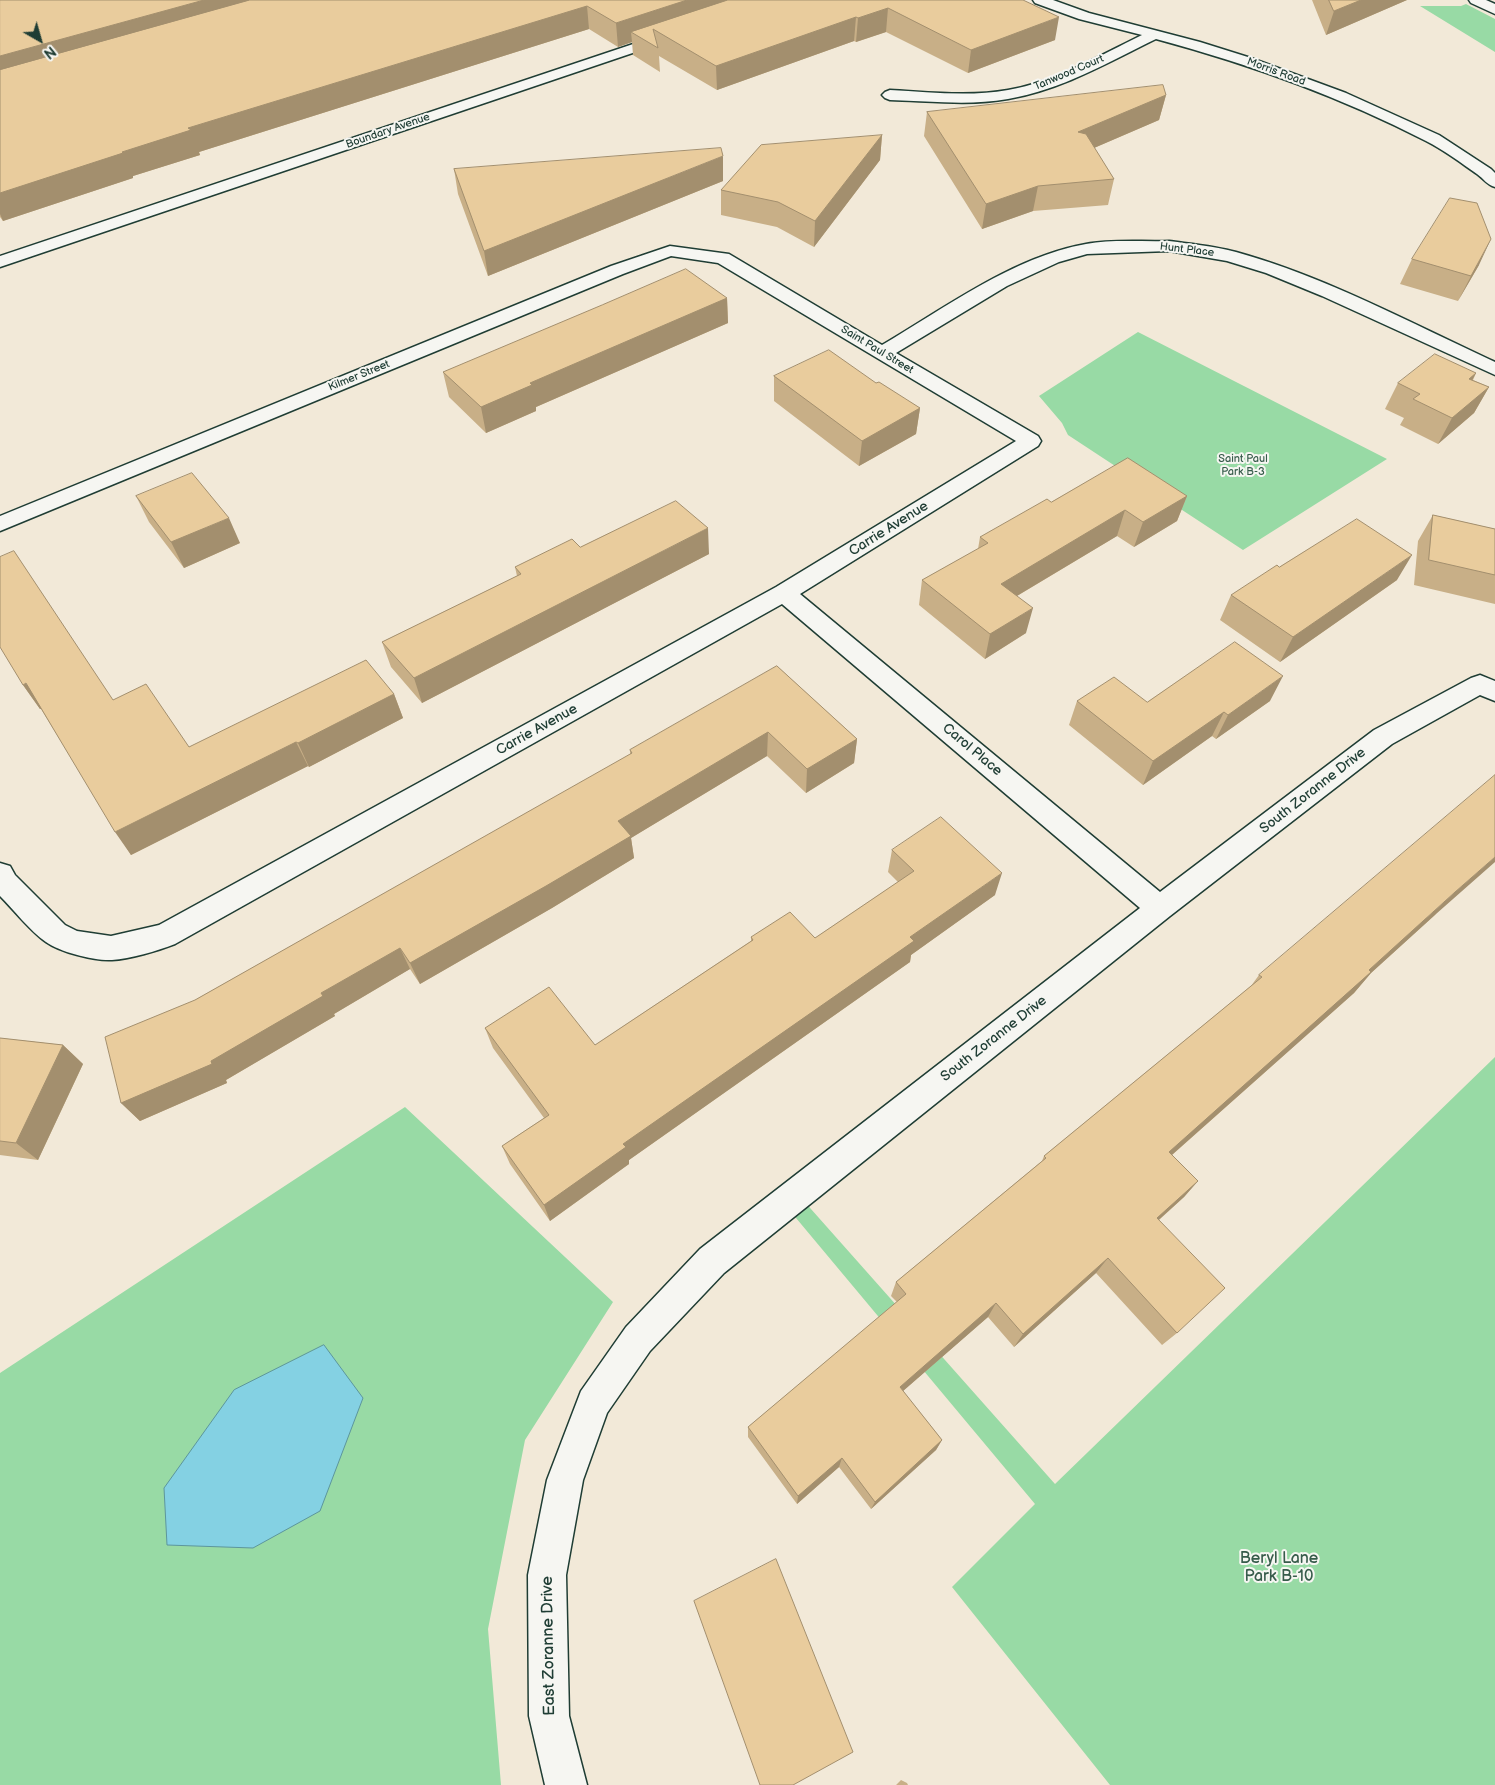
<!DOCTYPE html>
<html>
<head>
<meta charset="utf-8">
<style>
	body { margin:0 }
	#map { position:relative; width:1495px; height:1785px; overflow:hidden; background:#f2e9d8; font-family:"Balsamiq Sans",sans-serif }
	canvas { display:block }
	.north { position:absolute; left:15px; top:15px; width:50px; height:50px; -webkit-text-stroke:4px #f6f6f2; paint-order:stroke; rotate:142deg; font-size:14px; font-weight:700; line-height:20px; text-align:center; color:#1f3d34 }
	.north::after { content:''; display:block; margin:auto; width:18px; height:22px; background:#1f3d34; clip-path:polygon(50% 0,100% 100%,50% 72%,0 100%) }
</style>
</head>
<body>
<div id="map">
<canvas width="1495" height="1785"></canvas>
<div class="north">N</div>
</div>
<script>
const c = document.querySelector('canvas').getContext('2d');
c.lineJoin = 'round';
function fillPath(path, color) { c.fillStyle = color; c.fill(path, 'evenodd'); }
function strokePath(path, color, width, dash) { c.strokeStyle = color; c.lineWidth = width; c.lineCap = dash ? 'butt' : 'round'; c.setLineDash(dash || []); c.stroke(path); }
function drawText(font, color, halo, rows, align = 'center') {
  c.font = font + ' "Balsamiq Sans",sans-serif'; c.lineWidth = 4; c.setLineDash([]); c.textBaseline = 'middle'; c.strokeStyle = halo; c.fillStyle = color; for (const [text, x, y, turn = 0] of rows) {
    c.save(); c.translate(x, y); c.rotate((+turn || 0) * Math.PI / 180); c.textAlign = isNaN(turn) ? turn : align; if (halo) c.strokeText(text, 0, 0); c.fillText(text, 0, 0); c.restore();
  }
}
fillPath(new Path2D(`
	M1466,4L1495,19V52L1420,6H1461Z
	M1138,332L1387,459L1243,550L1068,435L1062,423L1039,396Z
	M1495,1057V1785H1110L952,1587L1035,1504L791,1212L803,1200L1055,1484Z
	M405,1107L613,1302L525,1440L488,1629L501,1785H0V1373Z`), '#98daa5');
const water = new Path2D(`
	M324,1345L363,1398L320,1511L253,1548L167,1545L164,1488L234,1390Z`);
fillPath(water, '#84d1e3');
strokePath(water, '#5c969d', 1);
const street = new Path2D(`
	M1033,0H1053L1089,13L1200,42L1251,58L1346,93L1439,135L1491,169L1495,173V187C1487,185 1484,179 1477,174C1461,163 1444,150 1426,141C1341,97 1249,64 1156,39C1109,62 1061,90 1008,99C969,106 929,101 890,100L885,98L882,95L885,92L890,90C929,92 969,97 1008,90C1055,82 1099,56 1142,35L1079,19L1035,3Z
	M1169,241C1191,244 1215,246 1236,252C1326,277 1411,323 1495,362V375L1322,296L1266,273L1227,261L1169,251L1087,254L1059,262L1007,286L896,353L1038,436L1041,441L1038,446L800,594L1160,892L1374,730L1471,678L1480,675L1495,681V701L1480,695L1392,744L1170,916L724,1273L650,1351L607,1413L583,1480L566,1575L569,1716L587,1785H545L529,1716L528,1575L547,1480L581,1391L626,1327L700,1249L1140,908L782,604L175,944C157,951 130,959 112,960C94,961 60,952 46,942C30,931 14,910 0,896V863L10,866L15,875L65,925L77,931L111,936L159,925L776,587L1016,441L718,263L671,256L623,274L0,531V516L611,266L670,246L729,254L882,345C945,308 1013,257 1086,244C1111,239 1143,242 1169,241Z`);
const secondary = new Path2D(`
	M666,33L671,34L673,37L671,40L0,267V256Z`);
const highway = new Path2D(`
	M1469,0H1486L1495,4V14L1471,3Z`);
strokePath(street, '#1f3d34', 3);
strokePath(secondary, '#1f3d34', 3);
strokePath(highway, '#1f3d34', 3);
fillPath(street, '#f6f6f2');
fillPath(secondary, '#f6f6f2');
fillPath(highway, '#f6f6f2');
fillPath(new Path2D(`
	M0,0H1023L1055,40L968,73L886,32L856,42L854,41L717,90L659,56L660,72L633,55L632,42L618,47L589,29L199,152L200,155L133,176V178L3,221L0,217Z
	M1312,0H1407L1326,35Z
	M1166,95L1159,120L1094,148L1114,179L1108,205L1033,211L982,229L924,136L927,112Z
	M882,135L880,160L814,247L777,227L721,215V190Z
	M454,169L723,181L488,276L458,194Z
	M1412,259L1479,265L1458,301L1400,284Z
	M727,298L728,323L536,407V411L486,433L449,397L443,372Z
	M1476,373L1473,380L1489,387L1474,413L1438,444L1400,425L1404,418L1385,409L1398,383Z
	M774,376L876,383L920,408L916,434L859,466L774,401Z
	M136,496L240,543L184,568L149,522Z
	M1187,496L1177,521L1134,547L1117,536L1017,596L1026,633L985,659L919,605L922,580L978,549L980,537L1051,502Z
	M1433,515L1495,529V604L1414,585L1418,541Z
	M580,547L709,554L422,703L391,667L382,642L517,576L515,567Z
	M1279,567L1397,580L1280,662L1220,620L1231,595Z
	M777,666L857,739L854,763L806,793L767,756L631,838L634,858L552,908L420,984L410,969L334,1014L335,1016L226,1080L227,1083L140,1121L121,1103L195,1000L630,755V750Z
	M23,685L113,700L189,747L394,694L403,718L309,767L308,766L131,855L41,709H40Z
	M1077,701L1147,702L1270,701L1216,739L1212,736L1143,785L1069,725Z
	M892,850L995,895L911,955L910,962L629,1160V1164L550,1221L510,1164L502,1146L544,1118L493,1048L485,1028L595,1045L751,941V937L815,938L898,882L888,872Z
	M1436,914L1371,973L1354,993L1172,1155L1198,1181L1184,1197L1159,1220L1177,1333L1162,1345L1096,1273L1014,1347L988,1317L903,1391L942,1440L936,1450L871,1509L839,1467L797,1504L748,1437V1427L897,1302L891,1296L896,1282L1042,1161L1044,1156L1251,986L1259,975Z
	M0,1038L63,1045L83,1064L38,1160L0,1155Z
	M901,1780L907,1783L908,1785H896Z`), '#c8af87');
fillPath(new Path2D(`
	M204,0H293L0,83V56Z
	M687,0H757L653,29L631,32L632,42L618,47L616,23Z
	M1361,0H1407L1326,35L1334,11Z
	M587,6L589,29L199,152L200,155L133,176V178L3,221L0,214V193L122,152L188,128Z
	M888,8L886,32L856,42L858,18Z
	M856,17L854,41L717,90L716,66Z
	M1059,17L1055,40L968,73L971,50Z
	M1166,95L1159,120L1073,157L1078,132Z
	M882,135L880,160L814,247L815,221Z
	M723,156V181L488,276L484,251Z
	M1038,186L1033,211L982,229L986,204Z
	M1491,239L1479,265L1458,301L1471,276Z
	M727,298L728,323L536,407V411L486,433L481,407L530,383Z
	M1476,373L1462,399L1469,379Z
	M1489,387L1474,413L1438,444L1452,418Z
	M920,408L916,434L859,466L862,441Z
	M1187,496L1177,521L1134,547L1143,522Z
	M1125,510L1117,536L995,609L1001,584Z
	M229,518L240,543L184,568L171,542Z
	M708,528L709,554L422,703L414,678Z
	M1412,555L1397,580L1280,662L1293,637Z
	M1033,608L1026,633L985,659L990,634Z
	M1283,676L1270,701L1216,739L1228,715Z
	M26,683L43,708L40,709L23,685Z
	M394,694L403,718L309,767L298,743Z
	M1224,712L1212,736L1143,785L1153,761Z
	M768,732L767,756L631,838L634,858L552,908L420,984L410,963L618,821Z
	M857,739L854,763L806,793L807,769Z
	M296,742L308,766L131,855L115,832Z
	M1495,857V862L1436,914L1371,973L1354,993L1156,1169L1169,1152L1455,892Z
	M1002,873L995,895L911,955L910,962L629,1160V1164L550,1221L544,1205L623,1144L910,937Z
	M400,948L410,969L334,1014L335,1016L226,1080L227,1083L140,1121L121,1103L211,1061L321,993Z
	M63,1045L83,1064L38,1160L16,1143Z
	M1198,1181L1184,1197L1144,1233L1157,1218Z
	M1108,1258L1096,1273L1014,1347L1023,1334Z
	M996,1303L988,1317L895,1398L900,1387Z
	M942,1440L936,1450L871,1509L875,1502Z
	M842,1458L839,1467L797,1504L798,1496Z`), '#a38f6e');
const building = new Path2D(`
	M0,0H204L0,56Z
	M250,0H687L616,23L587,6L188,128L191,130L122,152L123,153L0,193V70Z
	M728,0H1023L1059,17L971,50L888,8L858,18L856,17L716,66L653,29L658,48L631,32Z
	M1329,0H1361L1334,11Z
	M1163,85L1166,95L1078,132L1086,134L1114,179L1038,186L986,204L927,112Z
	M882,135L815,221L778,202L721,190L761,145Z
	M721,148L723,156L484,251L454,169Z
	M1450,198L1477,203L1491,239L1471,276L1412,259Z
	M686,269L727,298L530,383L532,385L481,407L443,372L602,305Z
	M829,350L876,383L879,382L920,408L862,441L774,376Z
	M1435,354L1476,373L1469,379L1489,387L1452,418L1413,399L1420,394L1398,383Z
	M1128,458L1187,496L1143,522L1125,510L1001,584L1033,608L990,634L922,580L988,543L980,537L1047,499L1051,502Z
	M192,473L229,518L171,542L136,496Z
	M676,501L708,528L414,678L382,642L521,574L515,567L572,539L580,547Z
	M1433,515L1495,529V575L1429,560Z
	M1357,519L1412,555L1293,637L1231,595L1277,565L1279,567Z
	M14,551L113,700L146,684L189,747L366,660L394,694L298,743L296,742L115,832L26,683L23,685L0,647V557Z
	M1235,642L1283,676L1228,715L1224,712L1153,761L1077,701L1114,677L1147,702Z
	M777,666L857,739L807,769L768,732L618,821L631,836L546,886L410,963L400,948L321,993L323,996L211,1061L212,1064L121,1103L105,1037L195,1000L632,753L630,750Z
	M1495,775V857L1455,892L1369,970L1371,972L1169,1152L1198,1181L1157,1218L1225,1288L1177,1333L1108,1258L1023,1334L996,1303L900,1387L942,1440L875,1502L842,1458L798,1496L748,1427L906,1294L896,1282L1046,1158L1044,1156L1262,977L1259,975Z
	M941,817L1002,873L910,937L914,941L623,1144L626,1147L544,1205L502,1146L549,1115L485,1028L549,987L595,1045L753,940L751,937L790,912L815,938L914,871L892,850Z
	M0,1038L63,1045L16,1143L0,1141Z
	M776,1559L853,1752L793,1785H760L694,1601Z`);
fillPath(building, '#e9cc9d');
strokePath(building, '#a38f6e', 1);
drawText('11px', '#1f3d34', '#f6f6f2', [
	["Morris Road",1276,72,20],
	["Tanwood Court",1069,73,-23],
	["Boundary Avenue",388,131,-19],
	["Hunt Place",1187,250,7],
	["Saint Paul Street",877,350,31],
	["Kilmer Street",359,376,-22]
]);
drawText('11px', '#375c4b', '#f6f6f2', [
	["Saint Paul",1243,459],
	["Park B-3",1243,472]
]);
drawText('14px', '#1f3d34', '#f6f6f2', [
	["Carrie Avenue",889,529,-32],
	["Carrie Avenue",537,730,-29],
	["Carol Place",972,750,40],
	["South Zoranne Drive",1313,791,-38],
	["South Zoranne Drive",994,1039,-38]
]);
drawText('16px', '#375c4b', '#f6f6f2', [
	["Beryl Lane",1279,1559],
	["Park B-10",1279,1577]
]);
drawText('16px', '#1f3d34', '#f6f6f2', [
	["East Zoranne Drive",549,1646,-91]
]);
</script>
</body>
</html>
